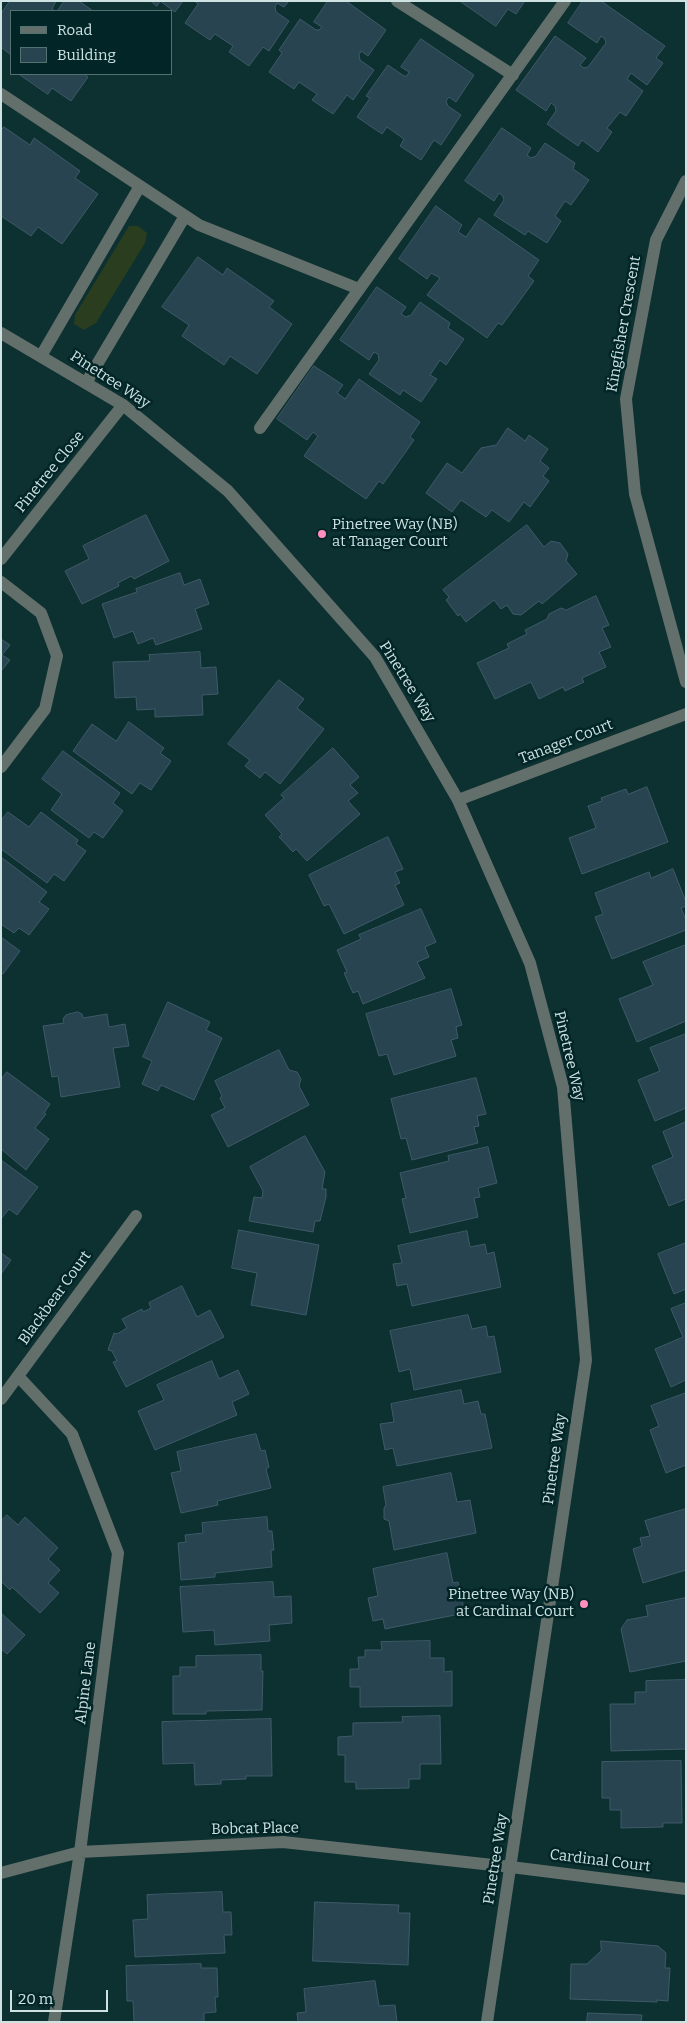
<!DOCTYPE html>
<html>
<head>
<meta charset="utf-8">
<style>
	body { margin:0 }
	#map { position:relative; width:687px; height:2023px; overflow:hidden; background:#0d3031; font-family:Bitter,serif }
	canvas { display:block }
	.frame { position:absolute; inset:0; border:2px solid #cfe2e2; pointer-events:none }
	.legend { position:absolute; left:10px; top:10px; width:162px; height:65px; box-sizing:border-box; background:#022627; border:1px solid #547172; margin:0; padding:6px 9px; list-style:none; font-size:15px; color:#cfe2e2 }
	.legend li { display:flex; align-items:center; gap:10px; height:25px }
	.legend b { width:25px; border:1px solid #547172 }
	.scale { position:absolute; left:10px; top:1990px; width:98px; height:22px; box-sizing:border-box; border:2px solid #cfe2e2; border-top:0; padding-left:6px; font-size:15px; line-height:18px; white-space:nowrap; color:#cfe2e2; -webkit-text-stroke:4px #022627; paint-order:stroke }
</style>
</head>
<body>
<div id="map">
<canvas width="687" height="2023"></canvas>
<div class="frame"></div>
<ul class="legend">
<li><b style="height:6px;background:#636f6a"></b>Road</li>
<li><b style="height:14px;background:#294451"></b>Building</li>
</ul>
<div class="scale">20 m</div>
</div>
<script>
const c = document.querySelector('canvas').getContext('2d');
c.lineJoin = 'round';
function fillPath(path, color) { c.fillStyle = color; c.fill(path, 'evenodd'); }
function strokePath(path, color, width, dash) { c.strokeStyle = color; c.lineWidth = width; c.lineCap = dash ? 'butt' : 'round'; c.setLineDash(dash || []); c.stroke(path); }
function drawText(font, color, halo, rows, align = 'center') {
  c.font = font + ' Bitter,serif'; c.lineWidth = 5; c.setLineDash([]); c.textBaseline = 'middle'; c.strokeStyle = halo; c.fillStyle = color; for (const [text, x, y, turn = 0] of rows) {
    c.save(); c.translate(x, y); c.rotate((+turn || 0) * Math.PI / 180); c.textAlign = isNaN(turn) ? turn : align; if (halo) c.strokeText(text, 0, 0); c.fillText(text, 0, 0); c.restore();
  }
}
fillPath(new Path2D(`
	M129,226H138L147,233L145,243L96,323L84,330L74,324L75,315Z`), '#2a3e1f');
const building = new Path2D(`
	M10,1H56L52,9L55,11L58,10L64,1H79L93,11H11V55L1,47V14Z
	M151,1H183L175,12L160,1L157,6Z
	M195,1H289L284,7L277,3L275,7L276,12L289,21L269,51L263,47L249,66L229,52L233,46L215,34L210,40L185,23L198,4Z
	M328,1H346L386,30L368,56L361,51L359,55L360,60L374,70L353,100L347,95L333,114L312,100L317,94L299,82L294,89L269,72L282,53L279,50L300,19L316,30H319L322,27L314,22Z
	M460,1H525L516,14L508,9L496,26Z
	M583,1H601L665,46L656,58L663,63L647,85L631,73L627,79L643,91L626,116L620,112L607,128L612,132L598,152L582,140L578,146L547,124L556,111L555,106L551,103L546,111L516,90L555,36L586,58L580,65L584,68L588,67L606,43L605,39L601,36L597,43L568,23Z
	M421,39L474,75L456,102L449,97L446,101L448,106L461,115L441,145L434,140L421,160L400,146L404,139L387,127L382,134L357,117L370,98L366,96L388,65L404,76H407L409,72L401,67Z
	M19,74H84L88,77L71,101L52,88L48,94Z
	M4,127L30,145L34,138L80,171L75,178L98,194L62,244L38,227L31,236L1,216V131Z
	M502,128L531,148L527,155L531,158L536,156L545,143L575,163L573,169L589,180L571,205L565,201L555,216L561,221L547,243L528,231L525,235L494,215L504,200L503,196L499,193L494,201L465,181Z
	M436,206L462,225L458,232L466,237L479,218L539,260L528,276L534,281L502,325L498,323L487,338L427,295L440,278L431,273L427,279L399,259Z
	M198,257L223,275L227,268L274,301L269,307L292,324L257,374L230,356L224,365L182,336L189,325L162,307Z
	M377,287L406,307L401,314L406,317L411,315L420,302L450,323L448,328L464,339L446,365L440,360L430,375L437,379L421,402L403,390L400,395L369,374L379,360L378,354L374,352L369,360L340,340Z
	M314,366L343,385L337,393L345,399L359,379L420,422L410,437L414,440L383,484L379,481L366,499L304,456L318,436L313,432L307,440L277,419Z
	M508,428L525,441L529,435L548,449L540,461L549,468L543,476L549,481L530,507L524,502L509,522L492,510L486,517L461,500L452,512L426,493L447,463L462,473L481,448L496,445Z
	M146,515L169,561L134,579L131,576L118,583L119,586L82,604L65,571L89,559L83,546Z
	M527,525L544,547L551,541L560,543L568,554L566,561L577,574L542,604L539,601L521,615L513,614L507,605L501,609L494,600L466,622L460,614L458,616L446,600L449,597L443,590Z
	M180,573L184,585L200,579L209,604L195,609L202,629L156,645L153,638L138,644L133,631L114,638L102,604L137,592L136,589Z
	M596,596L609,625L602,628L611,647L599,652L606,667L582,678L584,682L565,691L563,687L539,699L531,682L495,699L477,663L509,648L507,644L527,634L525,630L547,619L549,614L561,608L566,610Z
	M1,639L10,645L2,655L10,660L1,671Z
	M200,652L201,668L216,667L218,694L202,695L203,715L155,717V709L137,710L136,697L115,698L113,662L150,661L149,655Z
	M279,680L304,699L297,708L324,729L280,784L265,772L260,778L245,766L250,760L228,744Z
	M129,722L164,748L160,753L171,761L151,790L140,783L132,794L73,751L92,724L116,741Z
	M333,748L359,777L350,785L358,793L348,801L360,814L307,861L296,849L293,852L279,837L282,834L265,815L284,798L281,795Z
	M63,751L120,793L113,803L123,811L103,838L94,832L89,838L51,810L62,794L42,779Z
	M647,787L668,842L582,874L569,838L596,828L588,806L602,801L601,798L626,789L628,794Z
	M8,812L29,827L41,812L78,840L76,844L86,851L64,881L54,874L47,883L1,849V821Z
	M388,837L403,869L395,872L400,883L395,885L404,905L344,934L329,904L324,906L309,875Z
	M1,857L47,892L39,902L49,909L29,935L19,928L14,933L1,924Z
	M673,869L686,902V906L681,908L686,920V930L612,959L595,917L603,914L595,893L649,872L651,878Z
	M421,909L436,942L425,947L429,957L417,962L425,978L363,1004L358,991L353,993L344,973L347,972L337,950L361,939L359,935Z
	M1,937L20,951L3,974L1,973Z
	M686,945V1021L637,1042L619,999L653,985L643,962Z
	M451,989L462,1025L456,1027L458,1038L451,1040L456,1056L394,1075L387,1054L379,1056L366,1014Z
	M168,1002L210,1022L206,1030L222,1038L194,1100L161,1085L158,1091L142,1084L152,1061L143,1057Z
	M78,1012L82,1014L83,1018L107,1014L109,1027L125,1024L129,1046L113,1048L120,1087L61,1097L58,1076L52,1077L43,1026L64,1023L63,1019L66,1015Z
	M686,1034V1108L655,1121L638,1080L660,1071L650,1048Z
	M279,1050L289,1070L297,1072L301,1079L299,1086L309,1105L228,1147L211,1115L225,1108L220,1098L222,1096L215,1081Z
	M7,1072L50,1104L44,1113L46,1114L35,1128L49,1139L26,1170L1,1149V1080Z
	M476,1078L486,1114L477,1116L479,1126L474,1127L478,1143L412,1160L406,1138L401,1139L391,1099Z
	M686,1122V1199L669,1206L652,1166L673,1157L663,1132Z
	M305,1136L325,1172L322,1189H326V1197L320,1221H315L313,1232L249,1221L254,1197L262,1198L263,1191L250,1167Z
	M488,1147L497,1183L478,1188L480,1197L474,1198L478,1217L410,1233L402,1199L406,1198L400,1173L449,1161L448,1156Z
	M1,1160L38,1187L17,1215L9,1209L1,1219Z
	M239,1230L319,1245L306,1315L251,1305L257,1273L232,1268Z
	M467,1231L470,1247L485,1244L487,1254L494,1252L501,1287L412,1306L407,1284L397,1286L393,1264L402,1263L398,1246Z
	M686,1243V1289L674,1294L658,1254Z
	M1,1253L11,1260L1,1274Z
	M182,1286L197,1317L210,1310L224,1337L126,1387L113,1362L117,1361L112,1351L108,1350L114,1333L117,1334L127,1328L122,1319L142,1309L143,1312L151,1308L149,1303Z
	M686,1303V1380L671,1387L655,1349L683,1337L671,1309Z
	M468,1315L472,1329L486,1326L488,1337L494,1336L501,1372L414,1390L410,1369L399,1372L390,1331Z
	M212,1361L219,1379L238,1370L249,1394L232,1402L237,1415L155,1450L138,1411L164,1400L157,1385Z
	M461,1390L464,1404L478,1401L481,1414H485L492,1448L397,1466L393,1448L385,1450L380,1424L394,1422L391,1404Z
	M686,1393V1465L666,1473L650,1430L659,1426L651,1406Z
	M256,1434L261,1451L265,1450L269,1467L266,1469L271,1488L217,1501L218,1505L181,1513L171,1473L181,1471L177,1452Z
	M451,1473L457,1502L470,1500L476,1533L394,1550L389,1521L384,1519V1508L386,1505L383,1487Z
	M686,1509V1570L643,1583L633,1549L642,1546L640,1538L650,1536L645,1521Z
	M7,1515L18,1525L25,1517L58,1548L48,1559L60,1570L48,1583L59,1593L40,1613L12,1587L10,1590L1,1581V1521Z
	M267,1517L268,1531H272L274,1550H271L272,1567L215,1573V1577L181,1580L178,1543L186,1542L185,1535L203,1533L202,1523Z
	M447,1553L453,1583L458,1582L465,1613L385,1629L383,1619L373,1621L368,1598L378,1596L373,1569Z
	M273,1582L274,1597L291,1596L292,1623L269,1625L270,1641L215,1645L214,1630L183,1632L180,1587Z
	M686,1598V1661L630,1672L621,1629L627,1620L648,1616L646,1606Z
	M1,1613L25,1635L7,1654L1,1649Z
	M430,1641V1658H444V1672L452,1671V1706L360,1707V1687H350V1669H359L358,1657H365V1650H382L381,1642Z
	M261,1655V1671H263L262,1710L206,1711V1714H173V1676H180V1667H196V1656Z
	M686,1680V1749L611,1751L610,1704H635V1692H646V1681Z
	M440,1716L441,1764H420V1779H409V1788L356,1789V1782H345V1755H338V1737L353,1736V1723L403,1722L402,1717Z
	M271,1719L272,1776H246V1779L221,1780V1784L195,1785L194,1763L163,1764L162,1722Z
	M681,1761L682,1823H663V1827L621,1828V1810H610V1798H602V1762Z
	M222,1892L223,1912H231L232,1935H224L225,1953L135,1957L133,1920L148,1919L147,1895Z
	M315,1902L399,1905L398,1913H410L408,1965L313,1961Z
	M601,1941L658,1946L666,1953L665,1968H670L668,2001L657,2000V2002L570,1999L571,1964H587L601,1951Z
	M201,1964V1968H217L218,1997H215L216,2012L204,2013V2022H134L133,2001H127L126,1966Z
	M375,1981L379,2006L395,2005L397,2022H298L297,2013L306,2012L304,1989Z
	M588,2013L642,2015L641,2022H587Z`);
fillPath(building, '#294451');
strokePath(building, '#3e5a68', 1);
strokePath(new Path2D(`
	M397,1L513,75
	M1,94L199,225L359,289
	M686,181L656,240L626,399L635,494L686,682
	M1,333L123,405L228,491L375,657L458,800L530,963L563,1087L586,1360L487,2022
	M41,356L140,186
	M86,383L185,216
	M260,428L565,1
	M1,559L123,405
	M1,582L41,613L57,656L45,709L1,767
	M458,800L686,714
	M18,1376L72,1434L118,1553L80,1852L54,2022
	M1,1399L136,1216
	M1,1873L80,1852L283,1842L511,1867L686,1889`), '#636f6a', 12);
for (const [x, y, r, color] of [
	[322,534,5,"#fe8ebc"],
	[584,1604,5,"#fe8ebc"]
]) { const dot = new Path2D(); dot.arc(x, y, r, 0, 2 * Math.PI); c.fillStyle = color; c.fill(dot); strokePath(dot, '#022627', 2); }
drawText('15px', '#cfe2e2', '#022627', [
	["Kingfisher Crescent",624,324,-80],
	["Pinetree Way",110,380,33],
	["Pinetree Close",50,472,-51],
	["Pinetree Way",407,682,58],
	["Tanager Court",566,742,-21],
	["Pinetree Way",569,1056,77],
	["Blackbear Court",55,1298,-54],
	["Pinetree Way",555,1459,-82],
	["Alpine Lane",86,1683,-83],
	["Bobcat Place",255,1829,-1],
	["Pinetree Way",496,1859,-81],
	["Cardinal Court",600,1861,7]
]);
drawText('15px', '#cfe2e2', '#022627', [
	["Pinetree Way (NB)",332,525],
	["at Tanager Court",332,542],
	["Pinetree Way (NB)",574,1595,"right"],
	["at Cardinal Court",574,1612,"right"]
], 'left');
</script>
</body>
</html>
